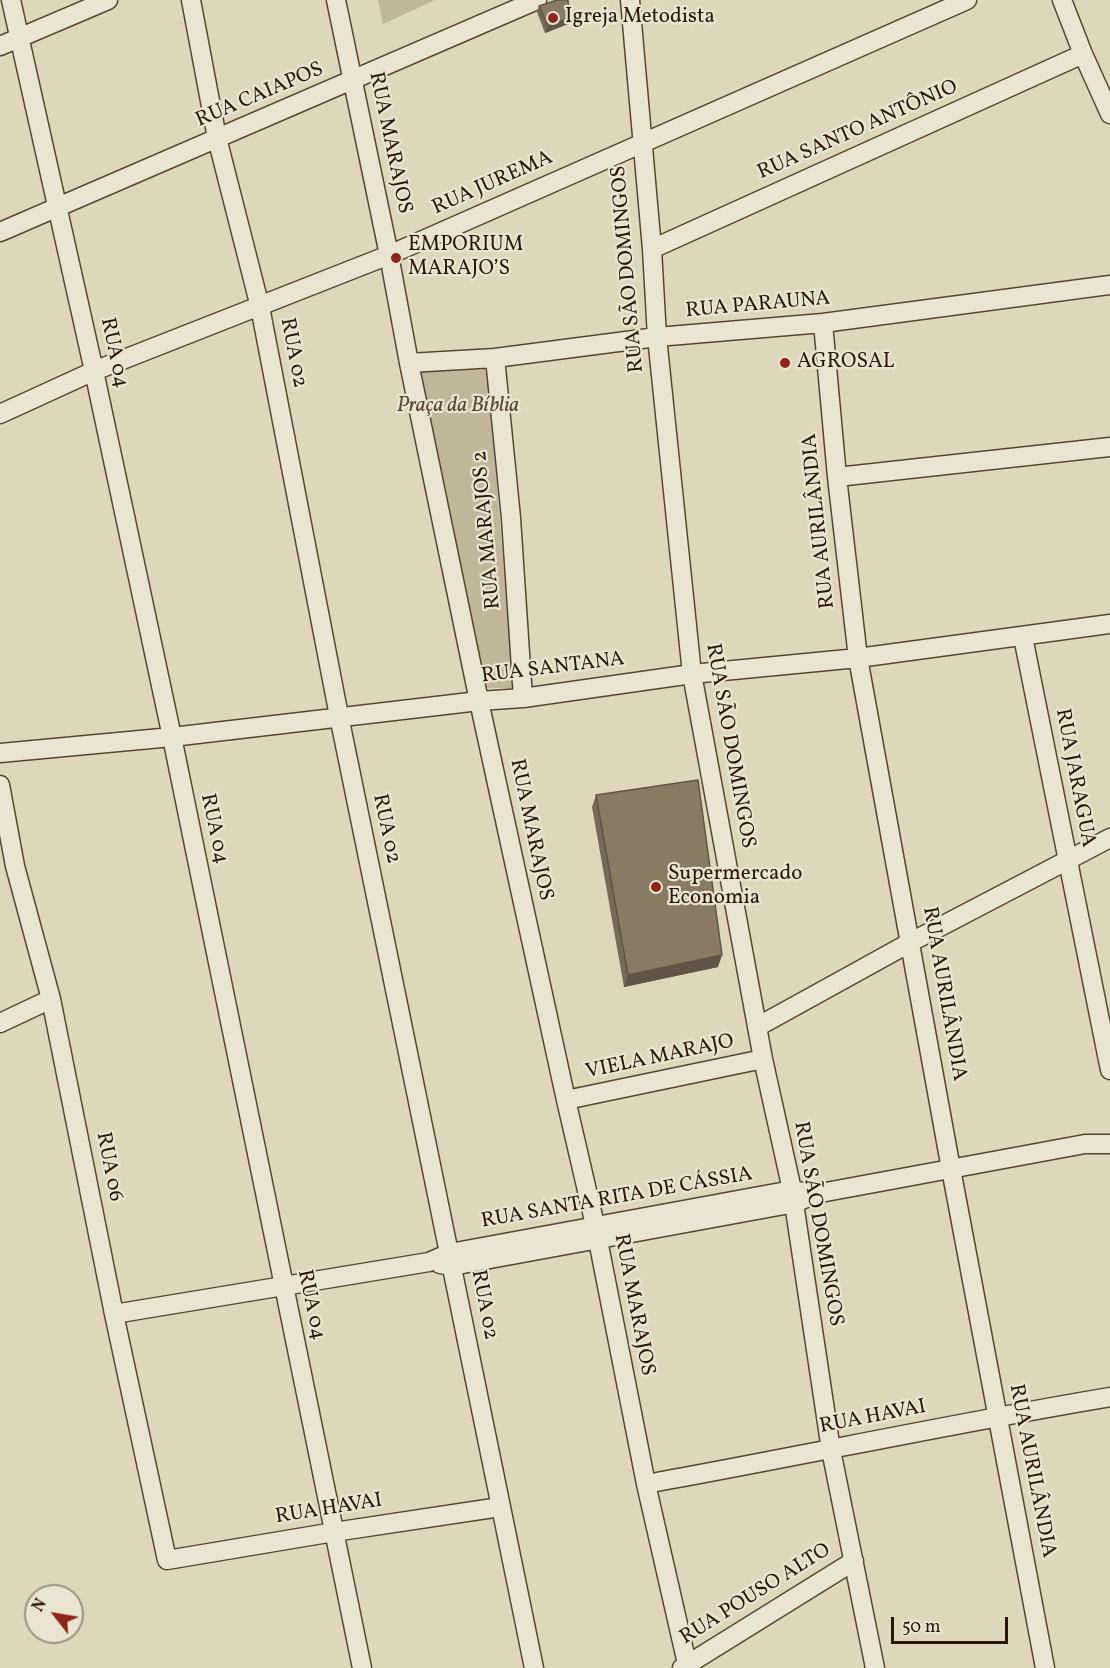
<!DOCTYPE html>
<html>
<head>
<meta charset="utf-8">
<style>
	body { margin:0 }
	#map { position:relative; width:1110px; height:1668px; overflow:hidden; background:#dfd7bb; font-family:Vollkorn,serif }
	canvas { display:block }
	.north { position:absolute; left:24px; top:1584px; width:60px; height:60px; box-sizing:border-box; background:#eae5d3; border:2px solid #9e9281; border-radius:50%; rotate:301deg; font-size:16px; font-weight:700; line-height:24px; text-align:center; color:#2b1605 }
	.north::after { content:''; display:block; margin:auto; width:21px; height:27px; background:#8f2418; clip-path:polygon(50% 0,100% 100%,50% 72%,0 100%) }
	.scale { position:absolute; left:891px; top:1617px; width:117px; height:27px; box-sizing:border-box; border:3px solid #2b1605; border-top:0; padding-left:8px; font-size:18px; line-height:21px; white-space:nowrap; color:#2b1605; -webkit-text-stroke:4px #eae5d3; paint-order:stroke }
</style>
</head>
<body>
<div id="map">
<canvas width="1110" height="1668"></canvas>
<div class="north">N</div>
<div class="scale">50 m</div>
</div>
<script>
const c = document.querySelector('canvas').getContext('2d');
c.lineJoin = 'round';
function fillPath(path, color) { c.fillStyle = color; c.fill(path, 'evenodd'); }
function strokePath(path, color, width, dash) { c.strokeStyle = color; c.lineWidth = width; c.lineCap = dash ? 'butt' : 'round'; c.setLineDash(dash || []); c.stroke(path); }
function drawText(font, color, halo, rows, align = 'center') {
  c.font = font + ' Vollkorn,serif'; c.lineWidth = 4.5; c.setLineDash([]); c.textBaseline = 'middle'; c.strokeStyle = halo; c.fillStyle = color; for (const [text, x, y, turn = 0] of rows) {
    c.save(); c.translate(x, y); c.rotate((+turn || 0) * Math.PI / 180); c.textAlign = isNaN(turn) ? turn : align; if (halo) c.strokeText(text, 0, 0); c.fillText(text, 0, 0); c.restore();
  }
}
fillPath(new Path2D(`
	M378,0H435L383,24Z
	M488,369L513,688H485L418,372Z`), '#c0b69c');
const minor = new Path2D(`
	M11,0L94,371L172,737L362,1668
	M191,0L217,138L260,307L339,716L534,1668
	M336,0L389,255L409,363L479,701L566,1100L595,1225L646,1484L688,1668
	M630,0L652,249L657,337L692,674L763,1059L792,1190L831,1450L875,1668
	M1062,0L1083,54L1110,114
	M0,46L108,0
	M0,232L537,0
	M652,249L1083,54
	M823,323L837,477L858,658L951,1169L1045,1668
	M495,358L511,518L523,698
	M409,363L495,358L657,337L823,323L1110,285
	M0,414L94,371L389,255L967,0
	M837,477L1110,447
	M1023,637L1110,1070
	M0,753L172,737L479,701L523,698L692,674L858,658L1110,624
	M0,785L15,866L51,999L114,1314L167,1560L334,1532L500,1507
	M0,1023L51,999
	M757,1027L911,942L1110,838
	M566,1100L763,1059
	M440,1264L452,1266L795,1203L815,1194L1085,1144H1110
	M114,1314L429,1262L450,1253L792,1190L815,1194
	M646,1484C801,1456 955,1423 1110,1397
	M682,1668L854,1561`);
strokePath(minor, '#584632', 21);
strokePath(minor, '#eae5d3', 18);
fillPath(new Path2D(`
	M539,6L568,24L545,33L537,12Z
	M596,795L718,967L624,987L592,807Z`), '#766956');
fillPath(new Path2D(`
	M570,18L568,24L545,33L548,26Z
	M722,955L718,967L624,987L628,975Z`), '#605546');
const building = new Path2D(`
	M557,0H568L570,18L548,26L539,6Z
	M698,780L722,955L628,975L596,795Z`);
fillPath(building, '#897a64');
strokePath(building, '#605546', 1.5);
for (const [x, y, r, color] of [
	[553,18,6,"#8f2418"],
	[396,258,6,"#8f2418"],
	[785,363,6,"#8f2418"],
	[656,887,6,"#8f2418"]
]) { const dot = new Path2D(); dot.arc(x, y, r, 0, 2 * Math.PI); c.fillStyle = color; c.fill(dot); strokePath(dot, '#eae5d3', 2); }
drawText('21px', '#2b1605', '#eae5d3', [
	["Igreja Metodista",565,18],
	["EMPORIUM",408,246],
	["MARAJO’S",408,270],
	["AGROSAL",797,363],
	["Supermercado",668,875],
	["Economia",668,899]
], 'left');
drawText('21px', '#2b1605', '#eae5d3', [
	["RUA CAIAPOS",260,96,-23],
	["RUA SANTO ANTÔNIO",858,131,-24],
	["RUA MARAJOS",389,143,78],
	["RUA JUREMA",493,184,-24],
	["RUA SÃO DOMINGOS",629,269,-95],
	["RUA PARAUNA",758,306,-5],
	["RUA 04",113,353,78],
	["RUA 02",292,353,79],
	["RUA AURILÂNDIA",820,521,-96],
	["RUA MARAJOS 2",488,530,-95],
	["RUA SANTANA",553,669,-7],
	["RUA SÃO DOMINGOS",729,746,80],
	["RUA JARAGUA",1074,778,79],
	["RUA 04",213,829,78],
	["RUA 02",385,829,78],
	["RUA MARAJOS",530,830,78],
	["RUA AURILÂNDIA",943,994,80],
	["VIELA MARAJO",660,1058,-12],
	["RUA 06",108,1167,79],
	["RUA SANTA RITA DE CÁSSIA",617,1199,-10],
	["RUA SÃO DOMINGOS",817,1224,80],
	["RUA 04",310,1305,78],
	["RUA 02",483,1305,79],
	["RUA MARAJOS",633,1305,79],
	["RUA HAVAI",873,1418,-11],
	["RUA AURILÂNDIA",1031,1471,79],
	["RUA HAVAI",329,1510,-9],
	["RUA POUSO ALTO",756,1595,-32]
]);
drawText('italic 21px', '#584632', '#eae5d3', [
	["Praça da Bíblia",458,407]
]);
</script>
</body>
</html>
